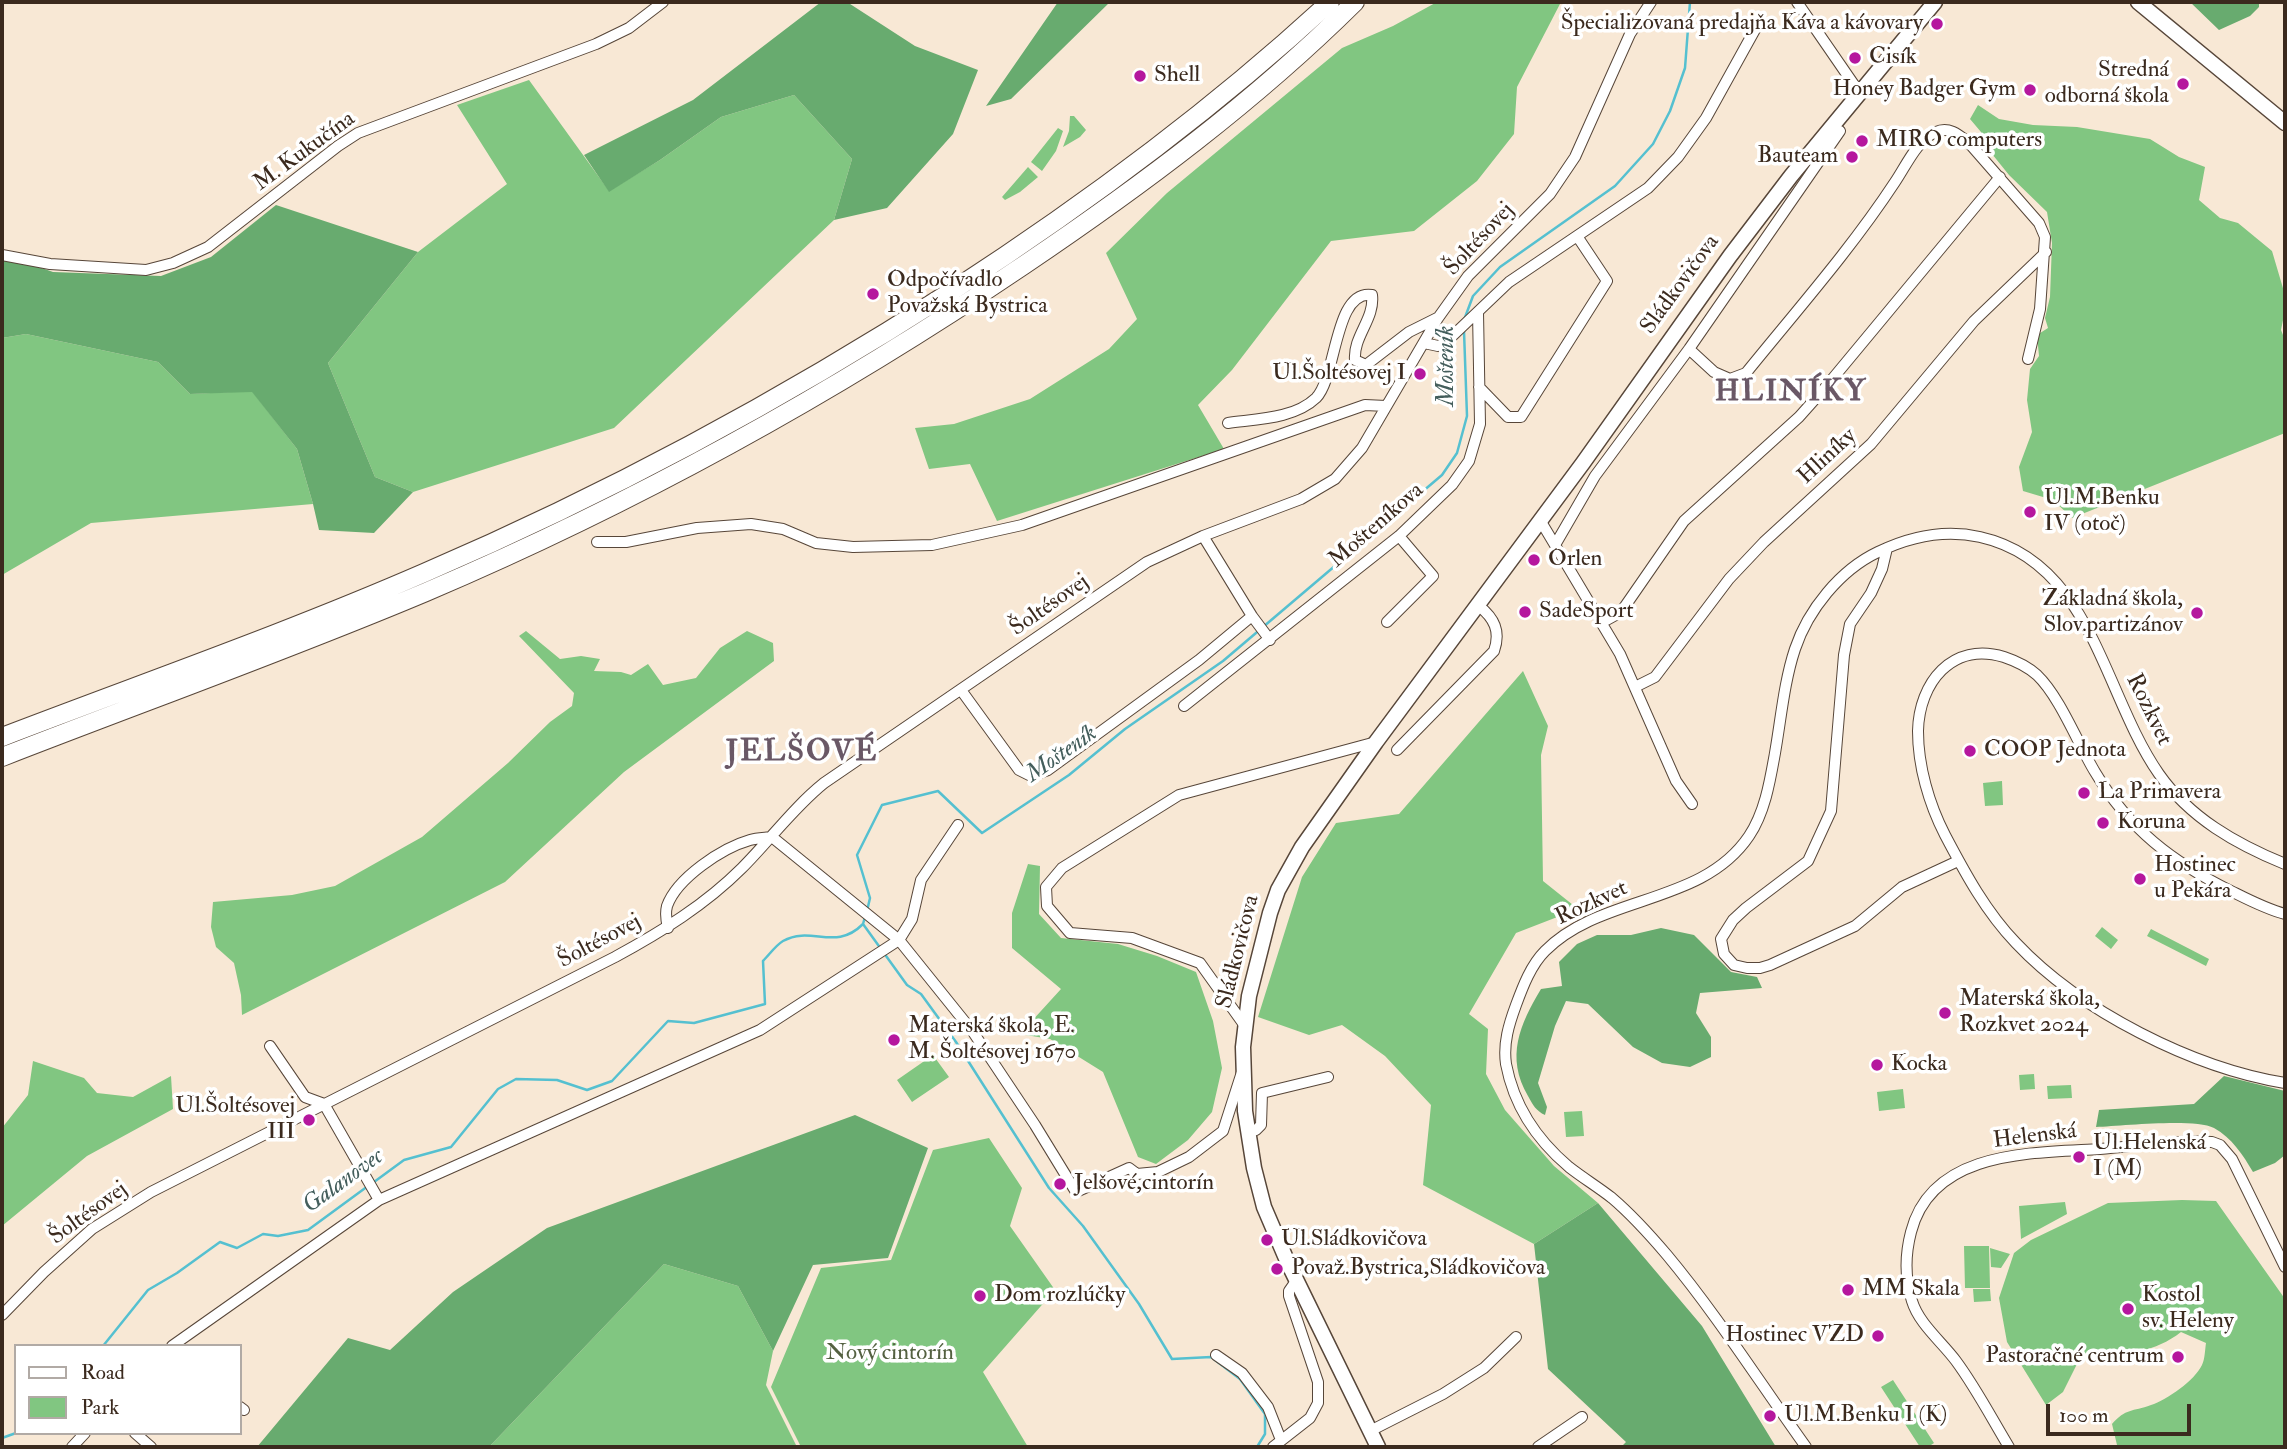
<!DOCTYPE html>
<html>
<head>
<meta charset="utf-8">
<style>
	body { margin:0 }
	#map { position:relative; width:2287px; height:1449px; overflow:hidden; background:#f8e8d5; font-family:"IM FELL Double Pica",serif }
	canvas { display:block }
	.frame { position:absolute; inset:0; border:4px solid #3b2a1e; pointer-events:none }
	.legend { position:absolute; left:14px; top:1344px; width:228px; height:91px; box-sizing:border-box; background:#fff; border:2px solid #b1aaa5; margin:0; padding:9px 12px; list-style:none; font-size:21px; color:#3b2a1e }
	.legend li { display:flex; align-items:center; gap:14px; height:35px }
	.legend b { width:35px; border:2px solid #b1aaa5 }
	.scale { position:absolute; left:2046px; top:1404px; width:145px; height:32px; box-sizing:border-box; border:4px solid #3b2a1e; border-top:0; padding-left:9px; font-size:21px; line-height:24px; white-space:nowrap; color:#3b2a1e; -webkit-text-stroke:5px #fff; paint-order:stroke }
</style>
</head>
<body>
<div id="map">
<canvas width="2287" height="1449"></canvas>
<div class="frame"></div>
<ul class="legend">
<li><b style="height:9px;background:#fff"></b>Road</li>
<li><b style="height:19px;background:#81c681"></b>Park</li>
</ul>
<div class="scale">100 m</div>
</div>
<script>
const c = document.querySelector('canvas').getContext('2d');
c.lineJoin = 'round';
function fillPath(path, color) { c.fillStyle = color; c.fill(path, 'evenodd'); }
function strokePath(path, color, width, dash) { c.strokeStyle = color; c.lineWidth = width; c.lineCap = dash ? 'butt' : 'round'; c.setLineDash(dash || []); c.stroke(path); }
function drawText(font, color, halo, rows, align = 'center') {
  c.font = font + ' "IM FELL Double Pica",serif'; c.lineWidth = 7; c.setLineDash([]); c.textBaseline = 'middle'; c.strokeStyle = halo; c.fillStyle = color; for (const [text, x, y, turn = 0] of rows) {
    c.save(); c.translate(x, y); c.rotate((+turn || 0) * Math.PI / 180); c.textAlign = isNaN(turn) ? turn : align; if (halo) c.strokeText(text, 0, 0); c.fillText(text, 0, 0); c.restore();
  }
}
fillPath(new Path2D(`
	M1437,2H1561L1517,87L1514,134L1477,181L1414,231L1331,241L1232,370L1198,405L1224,449L997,521L970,464L929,469L915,428L954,424L1030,399L1109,349L1137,319L1106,253L1167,193L1342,48L1393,26Z
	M529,80L609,191L660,160L721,117L794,95L852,159L834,220L614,428L413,492L375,477L328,363L418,252L507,184L457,105Z
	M1978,105L1999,119L2033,125L2077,127L2150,139L2179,157L2205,167L2199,200L2220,218L2238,223L2272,251L2285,295V310L2281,330L2285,340V433L2072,518L2053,500L2023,491L2019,467L2032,432L2027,400L2030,369L2039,356L2037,335L2048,328L2045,318L2050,297L2052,243L2047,212L2009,175L1988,149L1981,132L1970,119Z
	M1070,116H1074L1086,130L1080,137L1063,147L1069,131Z
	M1058,128L1063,131L1056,151L1042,171L1031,162Z
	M1028,167L1038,177L1020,192L1005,200L1002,197Z
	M26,334L158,362L190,394L252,391L297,449L313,504L91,523L2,575V338Z
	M526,631L560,659L581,656L600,659L594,671L621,672L631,675L648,664L663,685L696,678L720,648L747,631L773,643L774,661L624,772L505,882L242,1015L241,995L234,963L216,947L211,927L213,902L292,895L335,886L422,837L508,763L550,722L572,706L574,693L519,636Z
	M1523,671L1548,726L1541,755L1543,881L1578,909L1516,933L1469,1014L1488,1029L1486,1074L1505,1110L1554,1166L1598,1203L1534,1244L1423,1185L1431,1105L1385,1056L1342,1025L1309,1035L1258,1017L1302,877L1336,823L1399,814Z
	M2002,781L2003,805L1985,806L1983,783Z
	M1028,864L1040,866L1039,914L1061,938L1118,944L1157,956L1196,972L1213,1021L1222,1068L1212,1112L1188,1140L1156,1164L1138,1157L1103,1072L1050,1039L1020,1034L1061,989L1012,948V913Z
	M2102,927L2118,940L2111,949L2095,936Z
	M2151,929L2209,959L2206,966L2147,936Z
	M933,1055L949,1077L912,1102L897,1080Z
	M33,1061L84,1078L97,1093L133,1097L171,1076L173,1109L87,1156L2,1226V1128L28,1095Z
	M2034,1074L2035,1089L2020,1090L2019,1075Z
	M2071,1085L2072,1098L2048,1099L2047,1086Z
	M1903,1089L1905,1108L1879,1111L1877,1092Z
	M1582,1111L1584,1136L1566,1137L1564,1112Z
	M989,1138L1022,1188L1010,1226L1055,1290L983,1372L1028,1447H801L771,1387L821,1268L891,1260L933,1150Z
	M2182,1200L2216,1201L2285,1299V1447H2119L2117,1445L2112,1424C2126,1408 2132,1412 2151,1405C2167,1400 2195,1380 2202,1365C2205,1359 2205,1349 2206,1343L2181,1332C2150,1356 2120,1354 2082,1354L2063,1392L2046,1405L2007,1342L1999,1298L2014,1253L2031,1240L2108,1203Z
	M2065,1202L2067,1214L2021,1239L2019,1206Z
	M1964,1246H1989L1990,1288H1965Z
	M1990,1248L2010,1254L2001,1268L1991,1267Z
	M664,1264L738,1286L773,1351L766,1385L797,1447H489Z
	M1973,1289H1990L1991,1301L1974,1302Z
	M1893,1380L1934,1443L1928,1447H1920L1881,1387Z`), '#81c681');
fillPath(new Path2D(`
	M821,2H847L915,46L978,70L953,134L887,208L834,220L852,159L794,95L721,117L660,160L609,192L584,155L693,100Z
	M1058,2H1110L1011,99L986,106Z
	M2190,2H2259V7L2250,16L2219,30Z
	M276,205L418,252L328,363L375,477L413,492L374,533L319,530L313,504L297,449L252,392L190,394L158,362L26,334L2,338V254L53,272L161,276L211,257Z
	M1661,928L1694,935L1731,972L1757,977L1762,988L1700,993L1696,1013L1711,1037V1057L1690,1067L1662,1063L1633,1047L1588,1004L1566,1001L1555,1026L1538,1083L1547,1107L1545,1115C1536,1111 1533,1105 1528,1096C1505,1057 1520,1024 1541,989L1562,986L1559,962L1577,944L1597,935H1631Z
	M2224,1076L2285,1091V1155L2275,1163L2253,1172C2243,1155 2232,1138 2214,1128C2194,1118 2122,1126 2096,1127L2099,1110L2194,1104Z
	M855,1115L928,1148L888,1258L813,1265L773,1351L738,1286L664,1264L489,1447H257L348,1338L390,1350L453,1292L547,1228Z
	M1598,1203L1702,1326L1776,1447H1621L1626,1442L1548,1369L1534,1244Z`), '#68ab6f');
strokePath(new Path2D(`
	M1464,320L1473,296L1500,267L1615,186L1653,144L1670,111L1685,68L1690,2
	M867,911L870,898L857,855L882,805L938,791L982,833L1069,775L1125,729L1223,661L1442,475L1457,453L1467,416L1464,331
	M865,917L863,924L907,985L921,994L956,1042L1049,1188L1083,1226L1139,1304L1172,1359L1211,1357L1240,1379L1265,1414V1434L1257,1447
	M374,1182L404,1160L451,1147L498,1089L516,1079L557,1080L587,1090L612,1081L668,1021L694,1023L765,1004L763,961C769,955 776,945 783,941C812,925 835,952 863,924
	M103,1346L148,1290L177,1273L220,1242L237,1248L263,1234L278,1236L308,1230L368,1186
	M2,1438L16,1433`), '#55c0d0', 2.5);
const street = new Path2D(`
	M1797,2L1859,92
	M2,255L50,264L146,270L173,263L208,247L338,146L358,133L596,44L629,28L663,2
	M1424,343L1438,346L1445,343L1509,282L1648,188L1678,157L1706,118L1757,26
	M1689,349L1714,372L1730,379L1746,373C1797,310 1851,249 1895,182C1906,166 1917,140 1936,132C1949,126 1959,135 1969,143L2039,223L2045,237L2040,309L2028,359
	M1479,387L1508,417H1521L1607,281L1577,236
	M1228,423C1256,419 1294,419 1316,398C1337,377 1334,289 1372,295C1375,319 1353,336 1355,360L1366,365L1409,332L1437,318
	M1540,520L1620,654L1676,781L1692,804
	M597,542H626L697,528L751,524L783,529L816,543L853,547L932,545L1022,525L1365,405L1386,406
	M1555,545L1595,476L1689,349L1840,131
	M1887,548L1882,569L1871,593L1850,624L1844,655L1831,811L1808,861L1746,908L1733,920L1721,939L1724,954L1734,965L1747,968H1760L1770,965L1855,926L1902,887L1958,861
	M1252,616L1270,640
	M1387,622L1433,576L1399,536
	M1601,623L1621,612L1684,521L1799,417L1824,389L2000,177
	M1635,687L1655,677L1729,579L1764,542L1871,444L1974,321L2046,252
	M961,690L1019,770L1031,776L1048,770L1199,660L1252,616L1203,536
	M1184,706L1399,536L1452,485L1469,461L1480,424L1478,312
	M1397,750L1494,651C1501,631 1494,618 1479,606
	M2285,914C2266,909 2249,900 2231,891C2172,862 2129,829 2095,772C2078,744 2060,697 2037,675C2028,667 2016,661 2004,657C1952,641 1919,683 1918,731C1918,766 1929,804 1945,835C1965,873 1986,912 2016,943C2080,1011 2193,1068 2285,1083
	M668,928C666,920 665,914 667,906C677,878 722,848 750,840C757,838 764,838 772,837L899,940L973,1032L1035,1125L1076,1192L1129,1168L1137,1174L1158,1172L1189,1157L1223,1131L1242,1072
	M1245,1026L1200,963L1132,938L1070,933L1047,906L1046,887L1062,868L1179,795L1376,742
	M270,1046L305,1097L324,1104L379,1200
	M1247,1132L1256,1130L1261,1125L1262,1093L1328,1077
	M2,1315L44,1272L92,1229L151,1192L615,957C661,932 705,905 742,868C770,840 793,808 824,783L1147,562L1203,536L1301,499L1335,479L1362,448L1438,318L1468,276L1550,194L1575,157L1630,34L1651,2
	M172,1346L379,1200L760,1030L899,940L912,919L921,880L958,825
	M1216,1355L1242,1373L1268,1407L1281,1440
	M240,1407L244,1410
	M1370,1431L1443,1394L1484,1368L1516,1337
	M135,1433L151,1447
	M72,1447L85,1433
	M1273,1447L1310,1418L1318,1403V1382L1289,1296V1291L1296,1281
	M1538,1447L1582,1417
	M1806,1447C1760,1383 1717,1315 1667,1255C1650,1235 1632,1215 1612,1198C1598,1187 1583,1178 1569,1167C1537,1140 1514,1106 1506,1064C1503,1043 1509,1024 1516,1005C1523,986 1531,965 1545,951C1601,894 1702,906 1749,836C1765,812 1770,781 1775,753C1781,719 1784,682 1795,649C1808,610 1840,570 1878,552C1911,536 1945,529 1980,537C2092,562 2103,694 2159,774C2190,818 2236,844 2285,864
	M2009,1447C1992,1419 1976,1388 1956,1361C1942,1342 1919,1324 1912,1301C1905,1279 1905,1255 1911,1232C1932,1150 2032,1153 2100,1149C2137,1146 2175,1140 2212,1142L2220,1145L2232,1159L2285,1267`);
const secondary = new Path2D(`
	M2138,2L2285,123`);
const primary = new Path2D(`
	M1378,1447L1288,1263L1264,1207L1254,1168L1245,1111L1243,1047L1249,996L1270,913L1278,890L1302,847L1376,742L1583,463L1730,256L1791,176L1935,2`);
const highway = new Path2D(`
	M2,737C143,683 286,633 424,573C608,494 784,399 952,291C1086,204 1213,110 1330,2
	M2,757C143,702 286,651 426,592C635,503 836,392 1024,265C1141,186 1254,102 1355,2`);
strokePath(street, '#574639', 12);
strokePath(secondary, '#574639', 17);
strokePath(primary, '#574639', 17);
strokePath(highway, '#574639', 20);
strokePath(street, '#fff', 10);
strokePath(secondary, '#fff', 14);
strokePath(primary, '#fff', 14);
strokePath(highway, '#fff', 18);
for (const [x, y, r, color] of [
	[1937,24,7,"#b5179e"],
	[1855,58,7,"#b5179e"],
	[1140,76,7,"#b5179e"],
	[2183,84,7,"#b5179e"],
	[2030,90,7,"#b5179e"],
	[1862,141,7,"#b5179e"],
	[1852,157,7,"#b5179e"],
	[873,294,7,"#b5179e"],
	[1420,374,7,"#b5179e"],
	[2030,512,7,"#b5179e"],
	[1534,560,7,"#b5179e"],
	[1525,612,7,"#b5179e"],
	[2197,613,7,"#b5179e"],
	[1970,751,7,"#b5179e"],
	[2084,793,7,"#b5179e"],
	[2103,823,7,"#b5179e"],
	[2140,879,7,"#b5179e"],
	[1945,1013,7,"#b5179e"],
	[894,1040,7,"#b5179e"],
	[1877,1065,7,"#b5179e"],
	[309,1120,7,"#b5179e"],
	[2079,1157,7,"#b5179e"],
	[1060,1184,7,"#b5179e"],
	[1267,1240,7,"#b5179e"],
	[1277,1269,7,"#b5179e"],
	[1848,1290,7,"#b5179e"],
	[980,1296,7,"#b5179e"],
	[2128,1309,7,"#b5179e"],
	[1878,1336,7,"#b5179e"],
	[2178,1357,7,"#b5179e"],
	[1770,1416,7,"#b5179e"]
]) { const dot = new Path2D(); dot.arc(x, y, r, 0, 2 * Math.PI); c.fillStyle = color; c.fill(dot); strokePath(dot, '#fff', 2.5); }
drawText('23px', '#3b2a1e', '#fff', [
	["Špecializovaná predajňa Káva a kávovary",1923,24,"right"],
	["Cisík",1869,58],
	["Stredná",2169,71,"right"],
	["odborná škola",2169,97,"right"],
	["Shell",1154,76],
	["Honey Badger Gym",2016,90,"right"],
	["MIRO computers",1876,141],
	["Bauteam",1838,157,"right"],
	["Odpočívadlo",887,281],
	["Považská Bystrica",887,307],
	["Ul.Šoltésovej I",1406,374,"right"],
	["Ul.M.Benku",2044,499],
	["IV (otoč)",2044,525],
	["Orlen",1548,560],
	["Základná škola,",2183,600,"right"],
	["Slov.partizánov",2183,626,"right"],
	["SadeSport",1539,612],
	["COOP Jednota",1984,751],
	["La Primavera",2098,793],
	["Koruna",2117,823],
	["Hostinec",2154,866],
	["u Pekára",2154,892],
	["Materská škola,",1959,1000],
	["Rozkvet 2024",1959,1026],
	["Materská škola, E.",908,1027],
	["M. Šoltésovej 1670",908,1053],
	["Kocka",1891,1065],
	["Ul.Šoltésovej",295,1107,"right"],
	["III",295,1133,"right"],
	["Ul.Helenská",2093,1144],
	["I (M)",2093,1170],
	["Jelšové,cintorín",1074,1184],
	["Ul.Sládkovičova",1281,1240],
	["Považ.Bystrica,Sládkovičova",1291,1269],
	["MM Skala",1862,1290],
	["Dom rozlúčky",994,1296],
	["Kostol",2142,1296],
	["sv. Heleny",2142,1322],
	["Hostinec VZD",1864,1336,"right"],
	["Pastoračné centrum",2164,1357,"right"],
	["Ul.M.Benku I (K)",1784,1416]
], 'left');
drawText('23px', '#3b2a1e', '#fff', [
	["M. Kukučína",305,152,-36],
	["Šoltésovej",1480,240,-47],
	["Sládkovičova",1681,285,-54],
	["Hliníky",1828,457,-43],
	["Mošteníkova",1377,526,-41],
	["Šoltésovej",1050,606,-35],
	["Rozkvet",2148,710,64],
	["Rozkvet",1592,904,-25],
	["Šoltésovej",600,942,-28],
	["Sládkovičova",1239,952,-76],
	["Helenská",2035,1137,-7],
	["Šoltésovej",89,1214,-36]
]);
drawText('23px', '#546141', '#fff', [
	["Nový cintorín",890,1354]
]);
drawText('italic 24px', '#445e5c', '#fff', [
	["Mošteník",1448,366,-90],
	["Mošteník",1062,755,-35],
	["Galanovec",344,1182,-36]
]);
c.letterSpacing = '2px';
drawText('bold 30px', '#6a5866', '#fff', [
	["HLINÍKY",1791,394],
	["JELŠOVÉ",802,754]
]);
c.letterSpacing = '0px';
</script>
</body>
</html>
